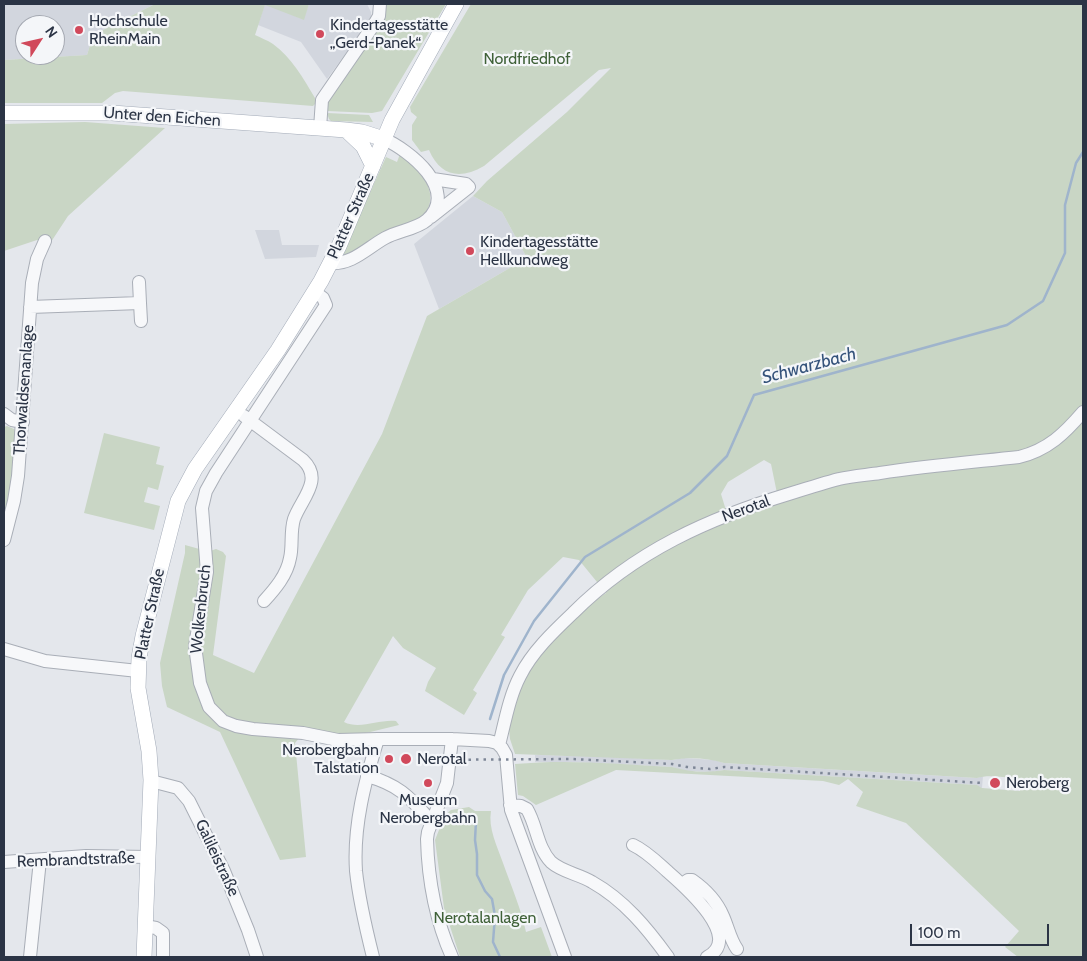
<!DOCTYPE html>
<html>
<head>
<meta charset="utf-8">
<style>
	body { margin:0 }
	#map { position:relative; width:1087px; height:961px; overflow:hidden; background:#e4e7ec; font-family:Cabin,sans-serif }
	canvas { display:block }
	.frame { position:absolute; inset:0; border:5px solid #2b3445; pointer-events:none }
	.north { position:absolute; left:15px; top:15px; width:50px; height:50px; box-sizing:border-box; background:#f4f6f9; border:1px solid #a4a8b1; border-radius:50%; rotate:55deg; font-size:14px; font-weight:700; line-height:20px; text-align:center; color:#2b3445 }
	.north::after { content:''; display:block; margin:auto; width:18px; height:22px; background:#d1495b; clip-path:polygon(50% 0,100% 100%,50% 72%,0 100%) }
	.scale { position:absolute; left:910px; top:924px; width:139px; height:22px; box-sizing:border-box; border:2px solid #2b3445; border-top:0; padding-left:6px; font-size:15px; line-height:18px; white-space:nowrap; color:#2b3445; -webkit-text-stroke:4px #f4f6f9; paint-order:stroke }
</style>
</head>
<body>
<div id="map">
<canvas width="1087" height="961"></canvas>
<div class="frame"></div>
<div class="north">N</div>
<div class="scale">100 m</div>
</div>
<script>
const c = document.querySelector('canvas').getContext('2d');
c.lineJoin = 'round';
function fillPath(path, color) { c.fillStyle = color; c.fill(path, 'evenodd'); }
function strokePath(path, color, width, dash) { c.strokeStyle = color; c.lineWidth = width; c.lineCap = dash ? 'butt' : 'round'; c.setLineDash(dash || []); c.stroke(path); }
function drawText(font, color, halo, rows, align = 'center') {
  c.font = font + ' Cabin,sans-serif'; c.lineWidth = 4.5; c.setLineDash([]); c.textBaseline = 'middle'; c.strokeStyle = halo; c.fillStyle = color; for (const [text, x, y, turn = 0] of rows) {
    c.save(); c.translate(x, y); c.rotate((+turn || 0) * Math.PI / 180); c.textAlign = isNaN(turn) ? turn : align; if (halo) c.strokeText(text, 0, 0); c.fillText(text, 0, 0); c.restore();
  }
}
fillPath(new Path2D(`
	M4,4H155L93,35L87,55L4,60ZM25,25H55V55H25Z
	M265,4L303,19L309,4H367L371,12V19L327,79L301,42L258,25Z
	M473,196L502,212L527,258L439,309L414,244Z
	M255,230H279L282,245H319L316,257L265,259Z
	M535,755L594,756L672,760L684,758L714,760L724,763L977,778L983,776L982,788L976,785L724,770L713,772L683,771L672,767L572,762H535Z`), '#d2d6de');
fillPath(new Path2D(`
	M155,4H309L304,20L265,5L255,35C261,38 267,40 273,44C292,58 303,78 315,98V104L313,106L123,91L115,93L102,103H4V60L87,55L93,35Z
	M386,4H446L382,111L372,113L327,111L328,102L333,94L385,18Z
	M471,4H1083V957H1018L1005,947L1019,931L906,823L856,806L863,792L848,779L839,785L823,781L616,770L536,805L523,796L518,795L515,764C567,759 620,764 672,767C689,772 707,773 724,770L977,785L982,788L1020,791V779C1007,778 989,774 977,778L724,763C708,758 689,757 672,760L515,754L510,739L509,729L517,689L533,661L582,609L606,593L579,560L563,557L528,590L501,635L505,637L473,690L477,693L464,715L425,691L428,682L436,668L403,648L393,636L344,722C360,730 379,719 396,721L399,725L362,734L348,735L230,721L209,701L198,655L210,551L216,549L223,552L226,556L213,655L254,673L382,434L427,316L527,258L502,212L473,196L487,181L567,112L611,68L599,70L484,166C460,180 440,176 429,150L421,152L412,140V125L417,117L411,112L410,107ZM764,460L771,464L779,503L729,520L721,494L728,482Z
	M327,113L369,115L373,122L331,121L329,119Z
	M85,122L165,128L68,216L49,245L37,240L4,251V124Z
	M400,154C418,170 442,190 424,216L355,254L343,256V252L386,157L397,162Z
	M7,426L14,429L17,436L9,499L4,517V427Z
	M104,433L160,447L156,464L164,466L158,490L148,487L144,502L160,506L154,530L84,513Z
	M185,545L203,550L204,584L191,645L221,726L236,732L300,737L295,743L306,857L280,860L220,732L167,707L162,686L160,663L185,553Z
	M469,807L475,811H491C488,828 497,846 503,863C511,886 521,908 526,932L541,927L552,957H460L444,908L435,840L445,815L451,810Z`), '#c9d6c5');
strokePath(new Path2D(`
	M490,719L504,675L534,621L585,557L690,493L727,456L754,395L1007,325L1043,301L1065,253V205L1076,163L1083,152
	M476,821L475,840L477,854V875L485,891L492,899L495,916L493,942L500,957`), '#9fb4cc', 2.5);
const minor = new Path2D(`
	M320,128L322,100L375,23L379,16L380,4
	M431,217L469,187L466,184L433,179
	M330,263C352,265 367,248 385,238C397,231 417,229 427,220C460,190 409,150 384,139
	M315,292L323,298L326,305L216,473L206,491L202,508L207,572L195,646L200,683L209,707L223,721L236,726L253,729L303,733L338,740L378,739H452L489,741L497,743L502,748L506,755L511,810L565,957
	M140,303L141,321
	M30,307L140,303L139,282
	M4,414L12,420L23,422
	M244,416L303,460C324,480 301,499 294,519C290,532 293,546 290,558C287,575 275,589 264,601
	M4,540L14,501L18,476L32,283L37,259L45,241
	M4,649L45,661L138,671
	M499,745C505,722 509,697 520,676C532,652 553,632 573,613C635,551 709,518 792,493C808,488 824,483 839,479C853,476 867,475 880,473C926,466 973,462 1019,457C1048,450 1065,433 1083,412
	M367,776C400,785 410,798 432,822
	M151,781L178,788L189,801L224,871L248,930L257,957
	M510,805L521,806L527,809C537,826 537,847 551,862C562,872 579,874 592,882C624,900 647,928 668,957
	M633,845C646,851 657,862 667,871C683,885 745,938 707,957
	M4,862L86,856L148,857
	M682,884L688,880H692C705,889 717,902 723,916C728,927 730,939 737,949
	M145,926L156,928L163,933V957
	M30,957L40,860
	M373,957C366,929 359,900 356,871C353,826 365,781 378,739
	M452,957C436,921 428,879 427,839L428,832L447,783L452,739`);
const major = new Path2D(`
	M4,113H112L346,130L362,132L384,139
	M346,130L363,146L373,166
	M144,957L151,780L149,751L138,688L139,658L143,636L178,501L195,469L278,350L321,281L339,246L392,120L456,4`);
strokePath(minor, '#a9aeb7', 14);
strokePath(major, '#a3abb8', 16);
strokePath(minor, '#f7f8fa', 12);
strokePath(major, '#fff', 15);
strokePath(new Path2D(`
	M416,760L572,759L672,764L687,767L710,769L724,767L982,783`), '#7d8696', 2.5, [2.5, 5]);
for (const [x, y, r, color] of [
	[79,30,5,"#d1495b"],
	[320,34,5,"#d1495b"],
	[470,251,5,"#d1495b"],
	[389,759,5,"#d1495b"],
	[406,759,6,"#d1495b"],
	[428,783,5,"#d1495b"],
	[995,783,6,"#d1495b"]
]) { const dot = new Path2D(); dot.arc(x, y, r, 0, 2 * Math.PI); c.fillStyle = color; c.fill(dot); strokePath(dot, '#f4f6f9', 2); }
drawText('16px', '#2b3445', '#f4f6f9', [
	["Hochschule",89,21],
	["RheinMain",89,39],
	["Kindertagesstätte",330,25],
	["„Gerd-Panek“",330,43],
	["Kindertagesstätte",480,242],
	["Hellkundweg",480,260],
	["Nerobergbahn",379,750,"right"],
	["Talstation",379,768,"right"],
	["Nerotal",417,759],
	["Neroberg",1006,783],
	["Museum",428,800,"center"],
	["Nerobergbahn",428,818,"center"]
], 'left');
drawText('16px', '#3f6138', '#f4f6f9', [
	["Nordfriedhof",527,59],
	["Nerotalanlagen",485,918]
]);
drawText('16px', '#2b3445', '#f4f6f9', [
	["Unter den Eichen",162,117,4],
	["Platter Straße",351,216,-66],
	["Thorwaldsenanlage",24,390,-86],
	["Nerotal",746,509,-20],
	["Wolkenbruch",201,609,-84],
	["Platter Straße",150,614,-78],
	["Galileistraße",217,858,65],
	["Rembrandtstraße",76,860,-2]
]);
drawText('italic 18px', '#34527a', '#f4f6f9', [
	["Schwarzbach",809,366,-15]
]);
</script>
</body>
</html>
